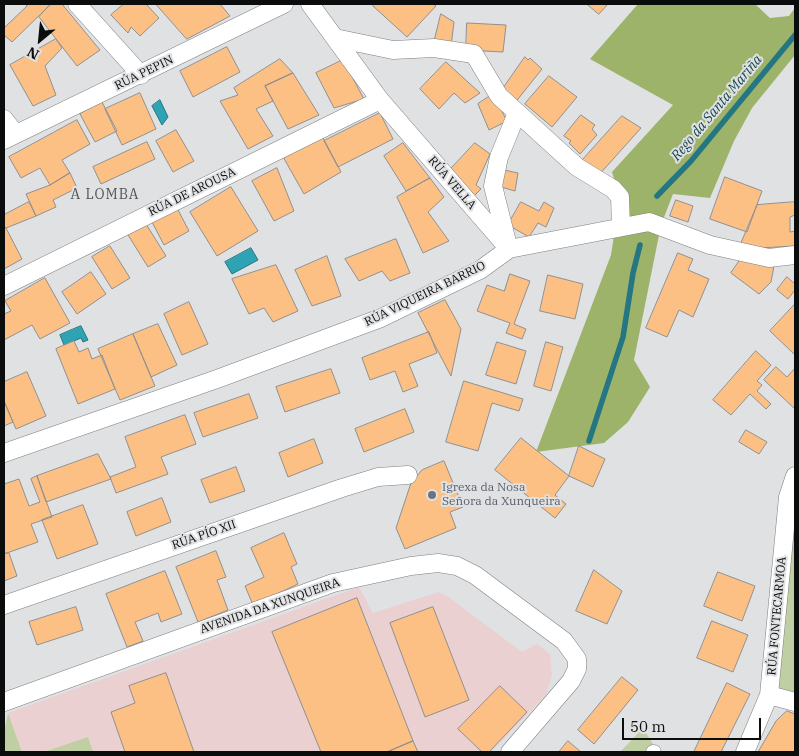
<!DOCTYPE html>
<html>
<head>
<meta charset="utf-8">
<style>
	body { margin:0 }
	#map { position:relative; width:799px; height:756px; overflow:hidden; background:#e0e1e3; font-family:"IBM Plex Serif",serif }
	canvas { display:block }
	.frame { position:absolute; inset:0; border:5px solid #0b0c0c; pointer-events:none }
	.north { position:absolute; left:15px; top:15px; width:50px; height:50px; -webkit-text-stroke:4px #e0e1e3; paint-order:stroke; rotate:208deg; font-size:14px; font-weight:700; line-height:20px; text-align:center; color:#0b0c0c }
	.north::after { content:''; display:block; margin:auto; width:18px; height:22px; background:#0b0c0c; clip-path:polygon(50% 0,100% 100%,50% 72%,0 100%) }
	.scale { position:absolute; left:622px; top:718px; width:139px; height:22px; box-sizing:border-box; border:2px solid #0b0c0c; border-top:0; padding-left:6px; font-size:15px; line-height:18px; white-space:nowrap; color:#0b0c0c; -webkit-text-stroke:4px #e0e1e3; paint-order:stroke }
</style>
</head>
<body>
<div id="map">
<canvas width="799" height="756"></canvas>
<div class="frame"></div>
<div class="north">N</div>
<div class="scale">50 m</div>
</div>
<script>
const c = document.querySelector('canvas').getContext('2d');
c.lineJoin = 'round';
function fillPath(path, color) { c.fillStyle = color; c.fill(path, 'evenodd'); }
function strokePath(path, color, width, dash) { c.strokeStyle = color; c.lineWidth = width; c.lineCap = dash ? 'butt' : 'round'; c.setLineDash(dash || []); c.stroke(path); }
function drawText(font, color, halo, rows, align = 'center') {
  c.font = font + ' "IBM Plex Serif",serif'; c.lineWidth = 4; c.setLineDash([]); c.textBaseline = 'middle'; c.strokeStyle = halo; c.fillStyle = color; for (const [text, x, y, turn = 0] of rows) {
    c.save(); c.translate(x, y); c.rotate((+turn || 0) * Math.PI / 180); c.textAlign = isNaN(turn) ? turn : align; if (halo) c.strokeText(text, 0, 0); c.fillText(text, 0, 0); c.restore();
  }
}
fillPath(new Path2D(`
	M359,587L373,613L438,592L447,596L522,652L537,644L550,654L552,675L546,695L491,752H22L8,713Z`), '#ebd0d1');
fillPath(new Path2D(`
	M795,482V702L769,695Z
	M8,713L22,752H4V732Z
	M643,728L653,744L648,752H620Z
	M88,737L93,752H44Z`), '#c0cfa3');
fillPath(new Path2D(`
	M638,4H755L770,18L789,16L795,8V55L752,108L734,141L710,198L673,194L661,225L634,360L650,387L628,422L604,443L536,452L611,255L620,197L612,172L673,105L590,59Z`), '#9cb369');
const water = new Path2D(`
	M160,100L168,117L162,125L152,106Z
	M251,248L258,260L232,274L225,262Z
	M81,326L88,340L83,342L81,338L64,345L60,335Z`);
fillPath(water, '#2da3b4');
strokePath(water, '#237682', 1);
strokePath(new Path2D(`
	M657,196L691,161L795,35
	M589,441L623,337L633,273L640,245`), '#237682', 5.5);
const building = new Path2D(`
	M25,4H51L12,42L4,35V28L27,6Z
	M51,4H62L100,50L77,66L39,17Z
	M124,4H146L159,18L140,36L131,27L128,33L111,15Z
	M156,4H220L230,16L187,39Z
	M375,4H433L436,6L407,37L373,6Z
	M587,4H608L599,14Z
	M441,14L454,22L451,46L434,43Z
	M467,23L506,25L503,52L466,50Z
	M56,39L62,48L45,66L56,95L33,106L10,65Z
	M227,47L240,72L193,97L180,71Z
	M525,57L528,60L530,58L542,69L514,104L500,93Z
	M280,59L293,73L265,86L273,101L256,109L273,136L248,149L220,101L238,95L234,88Z
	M343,60L364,99L334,108L316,73Z
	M446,62L480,93L465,103L454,93L439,109L420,89Z
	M293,73L319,115L288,129L265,86Z
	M549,76L577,97L552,127L525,104Z
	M140,93L156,129L122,145L105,109Z
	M493,94L507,121L489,130L478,104Z
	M102,102L117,131L95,142L80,114Z
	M380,113L393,139L338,167L324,141Z
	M581,115L595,125L592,129L597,135L580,154L569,143L571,141L564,136Z
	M622,116L641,128L597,177L579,164Z
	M77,120L90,144L62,160L70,173L50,185L40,168L21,178L9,157Z
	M176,130L194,161L173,172L156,141Z
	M321,134L341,172L304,194L282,155Z
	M147,142L155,159L101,184L93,167Z
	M403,143L430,178L406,191L384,156Z
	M475,143L490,154L476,185L481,189L472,198L446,174Z
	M277,168L294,211L274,221L252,181Z
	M504,170L518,173L515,191L501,187Z
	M70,173L77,188L53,200L56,207L36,216L26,194L50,185Z
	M725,177L762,191L747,232L710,219Z
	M430,178L444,197L428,212L449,241L423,253L397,197Z
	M231,187L258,231L217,256L190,212Z
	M676,200L693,206L688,222L670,216Z
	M29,202L36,216L6,228L4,227V215Z
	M521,202L539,211L544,202L554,208L546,227L538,223L529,237L508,225Z
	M795,202V215L790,217V232L795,231V246L759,248L740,245L757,205Z
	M177,208L189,231L164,245L152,222Z
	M146,224L166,256L148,267L128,235Z
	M6,228L22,259L4,269V229Z
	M396,239L410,273L390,281L382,271L359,281L345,259Z
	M110,246L130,278L112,289L92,257Z
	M678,253L693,259L688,270L709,279L693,317L679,310L667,337L646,328Z
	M327,256L341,296L312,306L295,270Z
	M740,260L774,266L771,282L759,294L731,273Z
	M276,265L298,311L273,322L264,308L249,314L232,279Z
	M91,272L106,294L77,314L62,292Z
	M510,274L530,281L514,324L526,329L522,339L506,333L510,323L477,311L487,285L504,291Z
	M548,275L583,284L575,319L540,311Z
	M787,277L795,284V290L788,299L777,290Z
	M45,278L70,323L40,339L32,325L4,340V314L11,311L5,301Z
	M445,300L461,329L451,376L418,313Z
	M189,302L208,344L182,355L164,314Z
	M795,304V355L770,331Z
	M158,324L177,365L151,377L133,334Z
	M429,332L437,353L409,364L418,386L403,392L395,371L370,380L362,358Z
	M133,334L155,386L120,400L98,349Z
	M74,341L79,352L88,348L92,359L102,355L115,389L78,404L56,349Z
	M497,342L526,351L516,384L486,375Z
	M546,342L563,347L551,391L534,386Z
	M756,351L771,365L757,381L762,385L757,391L771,404L766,409L750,394L731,415L713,400Z
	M776,367L787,377L795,368V409L764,380Z
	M331,369L340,393L285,412L276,387Z
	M27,372L46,416L16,429L4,401V382Z
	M464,381L523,399L519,411L492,403L478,451L446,442Z
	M249,394L258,418L203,437L194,413Z
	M4,401L13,422L4,426Z
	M405,409L414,432L364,452L355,429Z
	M185,415L196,444L161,457L168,474L116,493L110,477L136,467L125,437Z
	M746,430L767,442L759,454L739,442Z
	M521,438L569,476L555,495L566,504L555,518L495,470Z
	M314,439L323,463L288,477L279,453Z
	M579,446L605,459L593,487L569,476Z
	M98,454L111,479L46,502L37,476Z
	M444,461L463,507L450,512L456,528L405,549L396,528L411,483L422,470Z
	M236,467L245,491L210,503L201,480Z
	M37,476L52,517L31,524L38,542L4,554V484L19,479L29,506L40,502L31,479Z
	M162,498L171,522L136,536L127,512Z
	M83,505L98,544L57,559L42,520Z
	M284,533L297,564L291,567L298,584L253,605L245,586L264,577L251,548Z
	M216,551L226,577L217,580L228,610L198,622L176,567Z
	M9,553L17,576L4,581V554Z
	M594,570L622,591L607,624L576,611Z
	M165,571L182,614L161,622L158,613L135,622L143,641L127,647L106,594Z
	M718,572L755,586L742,621L704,606Z
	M357,598L413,741L387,752H321L272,632Z
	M76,607L83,630L37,645L29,622Z
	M433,607L469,700L425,717L390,623Z
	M712,621L748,635L733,672L697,658Z
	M166,673L194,752H125L111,712L135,703L129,686Z
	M622,677L638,690L594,744L578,730Z
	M727,683L750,694L721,752H694Z
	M500,686L527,712L489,752H482L458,729Z
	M787,711L795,714V752H758L776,721Z
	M413,741L418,752H387Z
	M568,741L581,752H559Z`);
fillPath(building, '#fcc085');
strokePath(building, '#918f8e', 1);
const pedestrian = new Path2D(`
	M653,752H654`);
const minor = new Path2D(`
	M77,4L141,75
	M310,4L380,100L509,249
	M335,38L393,50L434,48L474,54L499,96L577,167L613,189L620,197L621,227
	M4,119L15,133
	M4,140L284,4
	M508,246L493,186L499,157L517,113
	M4,286L380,100
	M4,453L217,379L381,318L480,270L509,249L649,222L710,245L769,258L795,255
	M4,605L342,488L378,477L408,475
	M769,695L795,702
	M4,702L333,583L411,566L438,563L457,566L475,575L564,641L577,659V669L571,681L510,752
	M745,752L769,695L788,497L795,476`);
strokePath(pedestrian, '#7e7f81', 15);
strokePath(minor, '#7e7f81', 19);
strokePath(pedestrian, '#fff', 14);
strokePath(minor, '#fff', 18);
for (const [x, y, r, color] of [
	[432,495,5,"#6b7280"]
]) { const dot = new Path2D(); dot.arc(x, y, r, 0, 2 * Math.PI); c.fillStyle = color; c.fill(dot); strokePath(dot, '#e0e1e3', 2); }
drawText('12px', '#0b0c0c', '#e0e1e3', [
	["RÚA PEPIN",144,73,-26],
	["RÚA VELLA",452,183,49],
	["RÚA DE AROUSA",192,192,-26],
	["RÚA VIQUEIRA BARRIO",425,294,-26],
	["RÚA PÍO XII",204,535,-19],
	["AVENIDA DA XUNQUEIRA",270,606,-19],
	["RÚA FONTECARMOA",777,616,-85]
]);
drawText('12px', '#5b616d', '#e0e1e3', [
	["Igrexa da Nosa",442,488],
	["Señora da Xunqueira",442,502]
], 'left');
drawText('italic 14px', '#15464e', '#e0e1e3', [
	["Rego da Santa Mariña",717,108,-50]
]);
c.letterSpacing = '1px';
drawText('14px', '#535455', '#e0e1e3', [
	["A LOMBA",105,195]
]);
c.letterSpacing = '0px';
</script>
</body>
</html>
